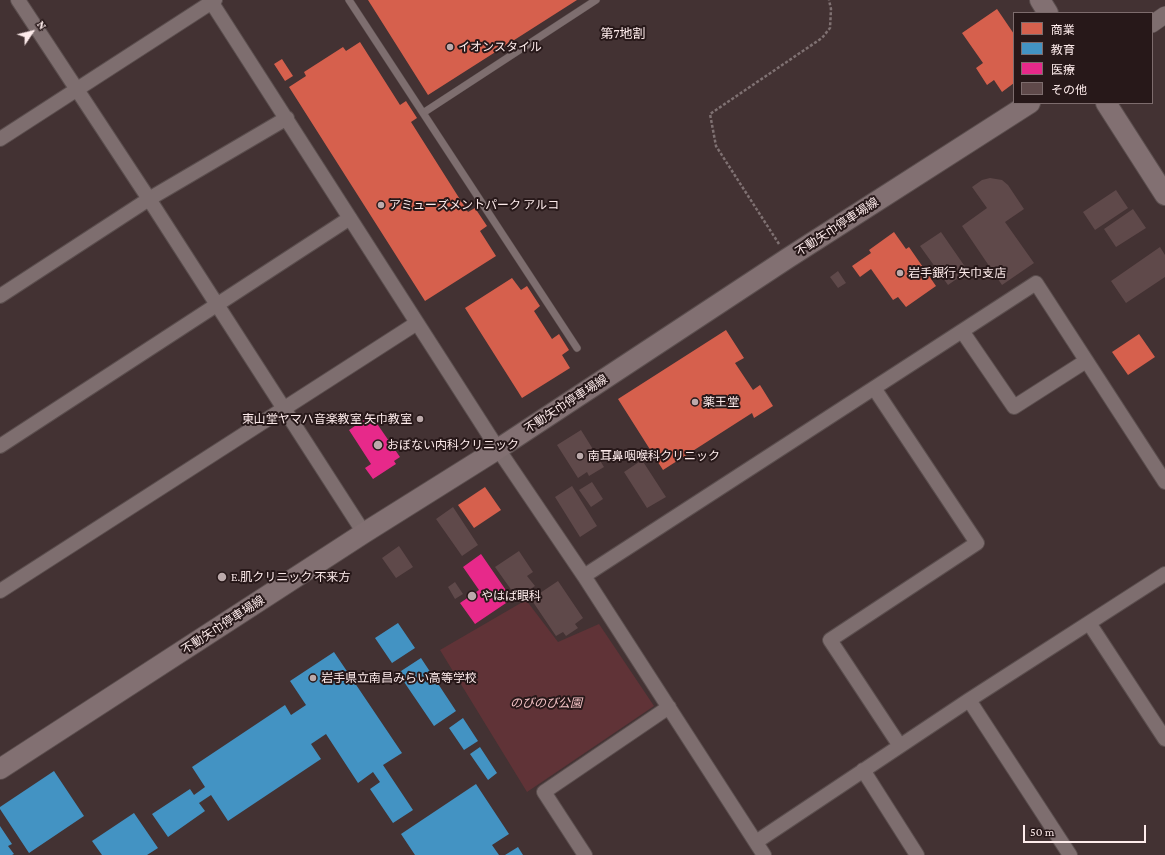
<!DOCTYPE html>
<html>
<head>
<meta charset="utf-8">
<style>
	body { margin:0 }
	#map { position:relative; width:1165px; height:855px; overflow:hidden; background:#433233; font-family:"Crimson Pro","Noto Sans JP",serif }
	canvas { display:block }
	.legend { position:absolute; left:1013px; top:12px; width:140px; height:92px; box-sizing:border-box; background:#271819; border:1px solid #7d6c6d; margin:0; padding:5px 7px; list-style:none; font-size:12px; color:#fdebeb }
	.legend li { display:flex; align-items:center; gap:8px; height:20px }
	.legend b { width:20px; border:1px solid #7d6c6d }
	.north { position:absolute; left:12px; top:12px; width:40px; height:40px; -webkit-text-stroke:3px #271819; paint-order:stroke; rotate:55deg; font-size:11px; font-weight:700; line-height:16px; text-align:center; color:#fdebeb }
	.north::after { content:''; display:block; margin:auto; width:14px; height:18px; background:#fdebeb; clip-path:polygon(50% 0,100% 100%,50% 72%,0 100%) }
	.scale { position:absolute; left:1023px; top:825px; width:123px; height:18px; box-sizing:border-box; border:2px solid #fdebeb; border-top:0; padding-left:5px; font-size:12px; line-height:14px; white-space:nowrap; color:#fdebeb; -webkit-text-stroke:3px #271819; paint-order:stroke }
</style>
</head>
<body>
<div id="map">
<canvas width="1165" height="855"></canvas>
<ul class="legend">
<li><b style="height:11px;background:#d6604d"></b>商業</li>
<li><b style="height:11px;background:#4393c3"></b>教育</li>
<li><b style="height:11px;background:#e7298a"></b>医療</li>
<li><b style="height:11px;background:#5f494a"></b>その他</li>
</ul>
<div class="north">N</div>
<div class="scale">50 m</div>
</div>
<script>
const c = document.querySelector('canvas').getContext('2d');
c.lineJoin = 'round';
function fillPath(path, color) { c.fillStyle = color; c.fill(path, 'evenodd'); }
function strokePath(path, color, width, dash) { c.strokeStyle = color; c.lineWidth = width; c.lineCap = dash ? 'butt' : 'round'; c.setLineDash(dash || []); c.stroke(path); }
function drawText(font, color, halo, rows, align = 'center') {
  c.font = font + ' "Crimson Pro","Noto Sans JP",serif'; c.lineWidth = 4; c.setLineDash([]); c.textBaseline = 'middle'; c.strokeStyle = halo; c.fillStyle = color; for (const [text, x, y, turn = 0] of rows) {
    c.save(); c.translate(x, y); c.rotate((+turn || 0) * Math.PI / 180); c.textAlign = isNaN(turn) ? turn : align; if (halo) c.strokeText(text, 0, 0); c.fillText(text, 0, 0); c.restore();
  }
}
fillPath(new Path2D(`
	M526,600L558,642L599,624L654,706L527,792L440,650Z`), '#603337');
fillPath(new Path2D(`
	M368,0H577L428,95Z
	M997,9L1014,34V83L1002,92L994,80L987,85L976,68L983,63L962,33Z
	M360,42L400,105L406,101L417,118L411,122L468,212L475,208L487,226L480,231L496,256L425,301L289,87L306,76L304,72L343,47L346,51Z
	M282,59L293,76L285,81L274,64Z
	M894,232L906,249L909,247L936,286L906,307L898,297L893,300L871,269L860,277L852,266L871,253L869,250Z
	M512,278L521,290L527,286L540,306L534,311L552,339L559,334L569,350L562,355L570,368L522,398L465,308Z
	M726,330L744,358L735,363L753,390L760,385L773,406L754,418L752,413L663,470L618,399Z
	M1139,334L1155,357L1128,375L1112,352Z
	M485,487L501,510L474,528L458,505Z`), '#d6604d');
fillPath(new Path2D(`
	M398,623L415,648L392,663L375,638Z
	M334,652L402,753L383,765L413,810L393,823L370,789L380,782L373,772L358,783L326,734L311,744L321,759L228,821L211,795L199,803L205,811L168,837L152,814L190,789L194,795L205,787L192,767L285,705L291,715L306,705L290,681Z
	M421,658L456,711L434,726L398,673Z
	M463,718L478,741L464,750L449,728Z
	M480,747L497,773L488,780L470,754Z
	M54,771L84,816L29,853L0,809V807Z
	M476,784L509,834L492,845L499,855H415L401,834Z
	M134,813L158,848L147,855H102L92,841Z
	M0,826L12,844L8,846L14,854L12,855H0Z
	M518,847L523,855H505Z`), '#4393c3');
fillPath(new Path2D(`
	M371,415L400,457L394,461L396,464L373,479L365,468L371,464L349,430Z
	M481,554L512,599L475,624L460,603L479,590L463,567Z`), '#e7298a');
fillPath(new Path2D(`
	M990,178L1002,180L1008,185L1024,209L1005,222L1034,263L1002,285L962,226L987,208L972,187L982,180Z
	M1116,190L1128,208L1095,230L1083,212Z
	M1133,209L1146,228L1116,247L1104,229Z
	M941,232L968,271L948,285L920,246Z
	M1160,247L1165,255V277L1126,303L1111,281Z
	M838,271L846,283L838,288L830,277Z
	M581,430L604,467L589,476L587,472L578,478L557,445Z
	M642,460L666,497L647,508L624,472Z
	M592,482L603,499L591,507L579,490Z
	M572,486L597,526L580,537L555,497Z
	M453,507L478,545L462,556L436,519Z
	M399,546L413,567L396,578L382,558Z
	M519,551L533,572L527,576L535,586L517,598L495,567Z
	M558,581L583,618L575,624L578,628L566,636L563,632L556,636L531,599Z
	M455,582L463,594L455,599L448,587Z`), '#5f494a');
const service = new Path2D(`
	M349,0L423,113L596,0
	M423,113L577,348`);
const minor = new Path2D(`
	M18,0L149,199L364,533
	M210,0L498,449L584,576L764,855
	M0,139L215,0
	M0,296L149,199L287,118
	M962,331L1014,407L1086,361
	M874,388L977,543L830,640L900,746
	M0,446L350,218
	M584,576L1036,283L1165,482
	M0,591L417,323
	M1089,623L1165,739
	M969,700L1070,855
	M863,770L917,855
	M756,842L969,700L1165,574
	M585,855L544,792L669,707`);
const tertiary = new Path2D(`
	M1152,24L1165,15`);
const secondary = new Path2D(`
	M1040,0L1048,13
	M1106,103L1165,195
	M0,769L364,533L498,449L788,258L1030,103`);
strokePath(service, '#5b4e4e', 8);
strokePath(minor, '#5b4e4e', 16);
strokePath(tertiary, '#5b4e4e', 18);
strokePath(secondary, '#5b4e4e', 22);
strokePath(new Path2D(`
	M779,244L716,146L710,114L822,38L830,28L831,9L829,0`), '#7f7172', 2.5, [3, 2]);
strokePath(service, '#7e6e6f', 7);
strokePath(minor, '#7e6e6f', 14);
strokePath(tertiary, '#7e6e6f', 17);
strokePath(secondary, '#827072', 20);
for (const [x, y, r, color] of [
	[450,47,4,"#bcaaab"],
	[381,205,4,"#bcaaab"],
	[900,273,4,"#bcaaab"],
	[695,402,4,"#bcaaab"],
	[420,419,4,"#bcaaab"],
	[378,445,5,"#bcaaab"],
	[580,456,4,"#bcaaab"],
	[222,577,5,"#bcaaab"],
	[472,596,5,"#bcaaab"],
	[313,678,4,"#bcaaab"]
]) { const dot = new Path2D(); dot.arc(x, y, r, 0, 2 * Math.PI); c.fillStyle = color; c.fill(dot); strokePath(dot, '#271819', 1.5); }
drawText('12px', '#fdebeb', '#271819', [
	["イオンスタイル",458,47],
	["アミューズメントパーク アルコ",389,205],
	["岩手銀行 矢巾支店",908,273],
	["薬王堂",703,402],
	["東山堂ヤマハ音楽教室 矢巾教室",412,419,"right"],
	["おぼない内科クリニック",387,445],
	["南耳鼻咽喉科クリニック",588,456],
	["E.肌クリニック 不来方",231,577],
	["やはば眼科",481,596],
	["岩手県立南昌みらい高等学校",321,678]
], 'left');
drawText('12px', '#fdebeb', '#271819', [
	["不動矢巾停車場線",837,227,-33],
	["不動矢巾停車場線",566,404,-33],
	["不動矢巾停車場線",223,625,-33]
]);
drawText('italic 12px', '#f5c3c6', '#271819', [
	["のびのび公園",546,703]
]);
drawText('13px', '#fdebeb', '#271819', [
	["第7地割",623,34]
]);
</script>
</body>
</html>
